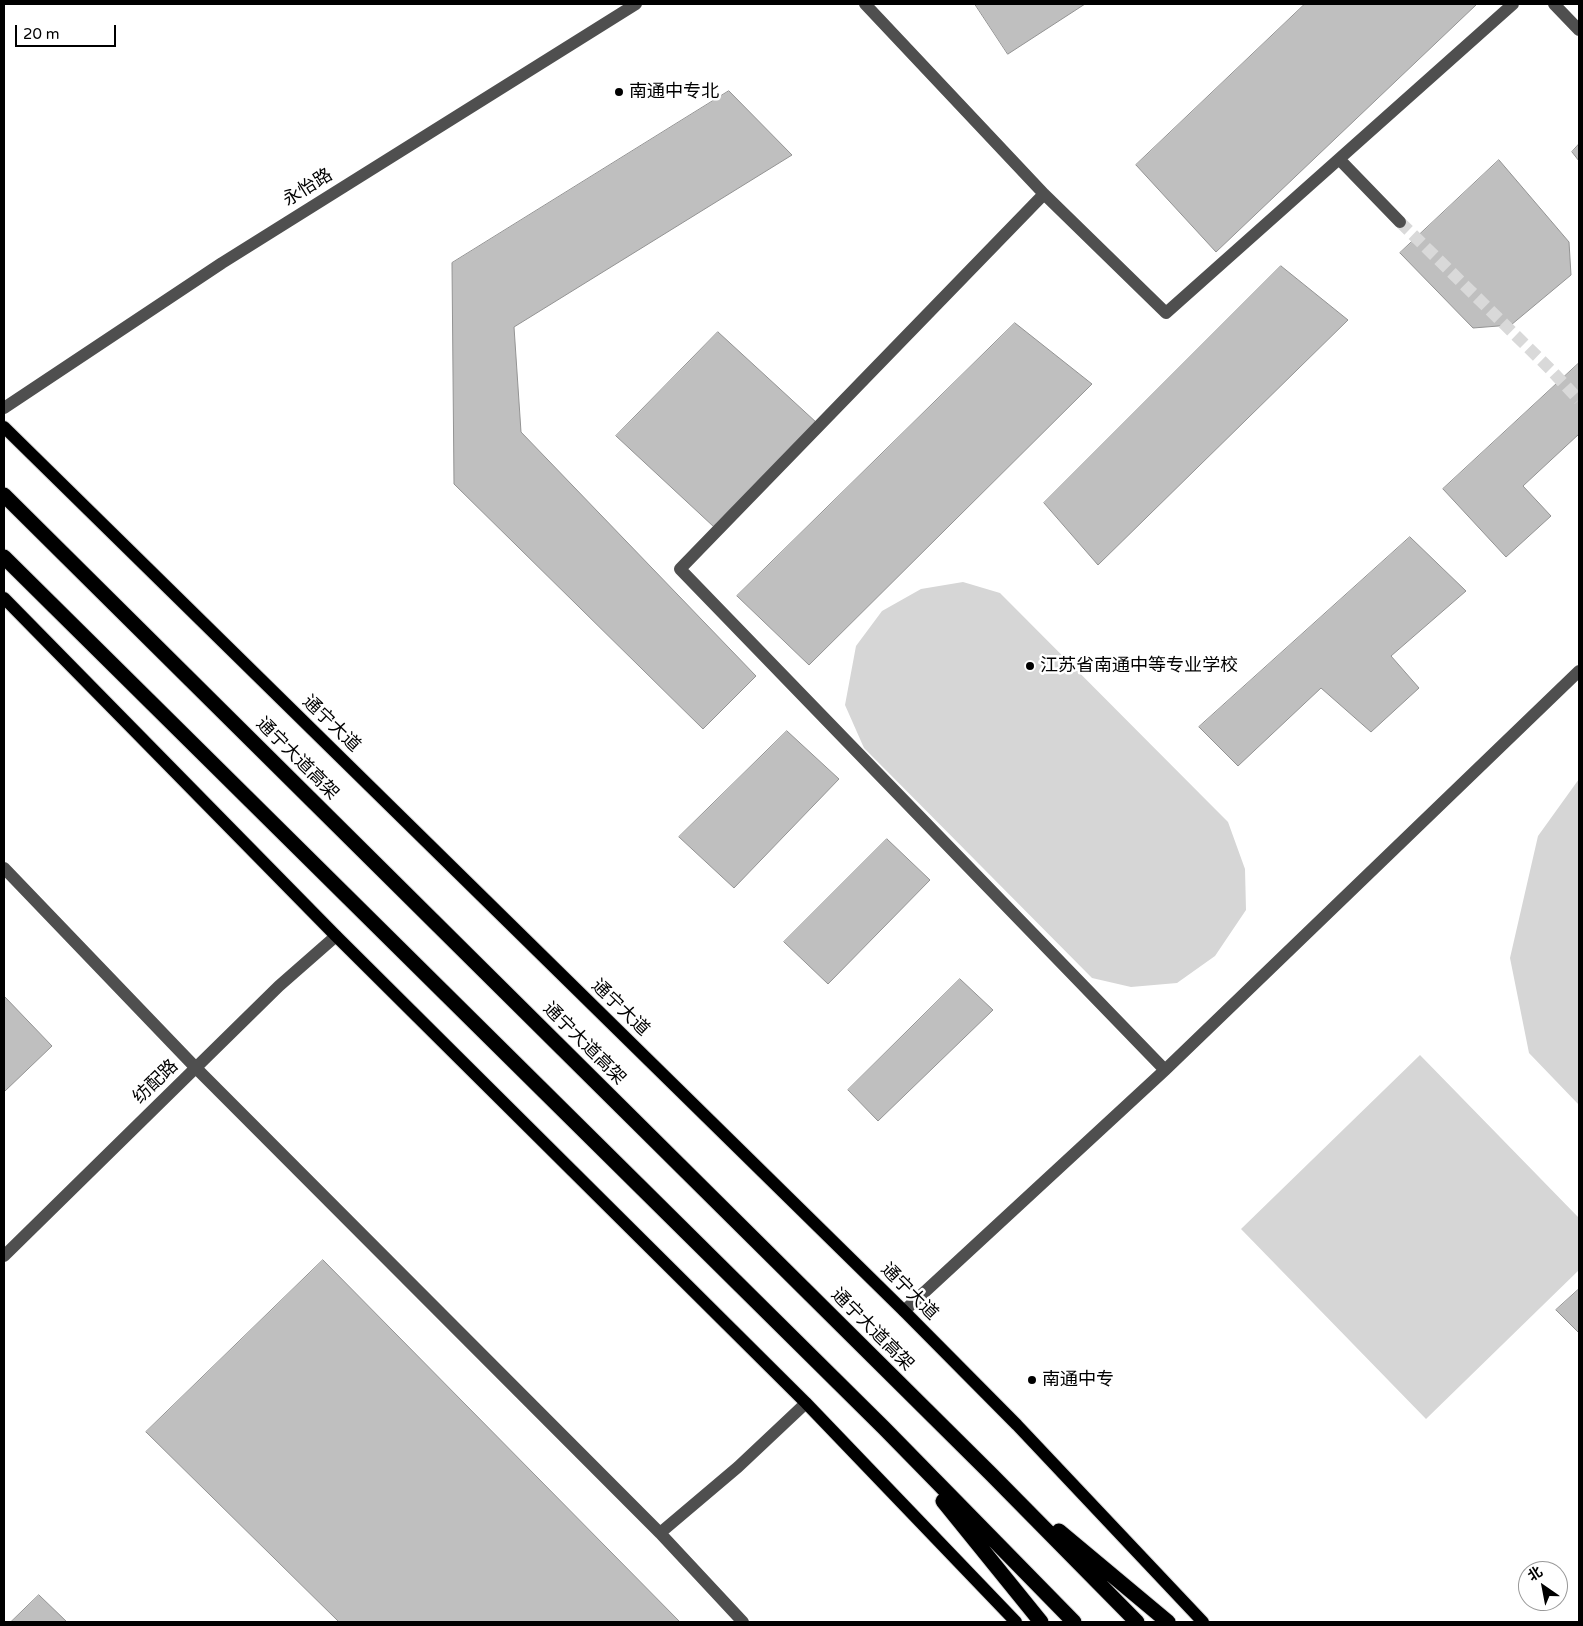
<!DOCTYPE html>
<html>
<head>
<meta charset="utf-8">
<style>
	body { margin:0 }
	#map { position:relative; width:1583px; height:1626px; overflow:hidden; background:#fff; font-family:"Varela Round","Noto Sans SC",sans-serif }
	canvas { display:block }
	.frame { position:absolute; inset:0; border:5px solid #000; pointer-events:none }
	.north { position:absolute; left:1518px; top:1561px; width:50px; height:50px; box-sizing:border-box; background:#fff; border:1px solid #999; border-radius:50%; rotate:327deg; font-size:14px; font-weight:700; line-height:20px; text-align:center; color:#000 }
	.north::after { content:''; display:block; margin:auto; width:18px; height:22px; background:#000; clip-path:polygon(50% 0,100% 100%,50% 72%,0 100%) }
	.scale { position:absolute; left:15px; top:25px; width:101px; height:22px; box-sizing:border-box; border:2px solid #000; border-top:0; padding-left:6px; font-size:15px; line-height:18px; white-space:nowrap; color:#000; -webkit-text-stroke:4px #fff; paint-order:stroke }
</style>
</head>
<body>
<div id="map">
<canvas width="1583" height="1626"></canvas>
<div class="frame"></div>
<div class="north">北</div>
<div class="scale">20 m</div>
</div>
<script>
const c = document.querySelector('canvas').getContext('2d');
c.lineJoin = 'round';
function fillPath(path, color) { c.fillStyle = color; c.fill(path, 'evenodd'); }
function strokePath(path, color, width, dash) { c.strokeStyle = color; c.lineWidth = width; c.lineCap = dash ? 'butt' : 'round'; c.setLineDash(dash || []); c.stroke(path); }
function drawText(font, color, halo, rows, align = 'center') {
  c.font = font + ' "Varela Round","Noto Sans SC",sans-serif'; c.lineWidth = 5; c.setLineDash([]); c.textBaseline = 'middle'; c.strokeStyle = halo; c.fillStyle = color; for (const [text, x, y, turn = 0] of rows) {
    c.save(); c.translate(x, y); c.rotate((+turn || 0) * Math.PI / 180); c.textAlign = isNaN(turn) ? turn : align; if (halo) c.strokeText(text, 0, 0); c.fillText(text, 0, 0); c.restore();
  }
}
fillPath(new Path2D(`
	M963,582L1000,593L1228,822L1245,869L1246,910L1215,956L1177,983L1131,987L1092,978L864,748L845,705L856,646L882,611L921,589Z
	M1579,779V1105L1529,1053L1510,958L1538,836Z
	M1420,1055L1579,1218V1270L1426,1419L1241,1229Z`), '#d6d6d6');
const building = new Path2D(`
	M975,4H1085L1008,54Z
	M1305,4H1477L1216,252L1136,165Z
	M729,91L792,155L514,327L521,432L756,676L703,729L454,484L452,263Z
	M1579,144V161L1572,152Z
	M1499,160L1569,242L1571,275L1511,325L1473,328L1400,253Z
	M1281,266L1348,320L1098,565L1044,503Z
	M1015,323L1092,384L809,665L737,596Z
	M718,332L817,423L714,527L616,436Z
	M1579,363V434L1523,486L1551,516L1506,557L1443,489Z
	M1410,537L1466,591L1391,656L1419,688L1371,732L1321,688L1238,766L1199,727Z
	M787,731L839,779L734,888L679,837Z
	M887,839L930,880L828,984L784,942Z
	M960,979L993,1010L878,1121L848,1090Z
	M4,996L52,1046L4,1092Z
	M323,1260L680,1622H339L146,1432Z
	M1579,1289V1333L1556,1310Z
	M39,1595L67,1622H11Z`);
fillPath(building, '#bfbfbf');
strokePath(building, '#939393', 1);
strokePath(new Path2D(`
	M1400,222L1550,369L1579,400`), '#d9d9d9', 12, [12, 6]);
const major = new Path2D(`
	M4,427L904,1311L1017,1425L1203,1622
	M4,598L336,936L806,1403L1016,1622`);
const highway = new Path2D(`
	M4,495L991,1474L1137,1622
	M4,557L884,1428L1074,1622
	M943,1501L1041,1622
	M1059,1531L1168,1622`);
strokePath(major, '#dbdbdb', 14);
strokePath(highway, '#dbdbdb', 17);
strokePath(new Path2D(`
	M865,4L1044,194L1166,313L1339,159L1400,222
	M1554,4L1579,30
	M1339,159L1513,4
	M1044,194L680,569L1165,1070
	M4,408L222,263L636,4
	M4,868L196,1068L660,1533L743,1622
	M4,1256L279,986L336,936
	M904,1311L1165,1070L1579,671
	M660,1533L738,1467L806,1403`), '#4f4f4f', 12);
strokePath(major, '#000', 12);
strokePath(highway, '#000', 15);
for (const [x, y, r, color] of [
	[619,92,5,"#000"],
	[1030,666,5,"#000"],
	[1032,1380,5,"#000"]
]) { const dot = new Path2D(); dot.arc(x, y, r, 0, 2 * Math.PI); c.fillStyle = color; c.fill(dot); strokePath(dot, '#fff', 2); }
drawText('18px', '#000', '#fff', [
	["南通中专北",629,92],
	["江苏省南通中等专业学校",1040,666],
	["南通中专",1042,1380]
], 'left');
drawText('18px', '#000', '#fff', [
	["永怡路",308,188,-32],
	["通宁大道",331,724,44],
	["通宁大道高架",297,759,45],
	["通宁大道",620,1008,44],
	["通宁大道高架",584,1044,45],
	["纺配路",156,1082,-44],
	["通宁大道",909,1292,45],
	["通宁大道高架",872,1330,45]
]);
</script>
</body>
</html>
